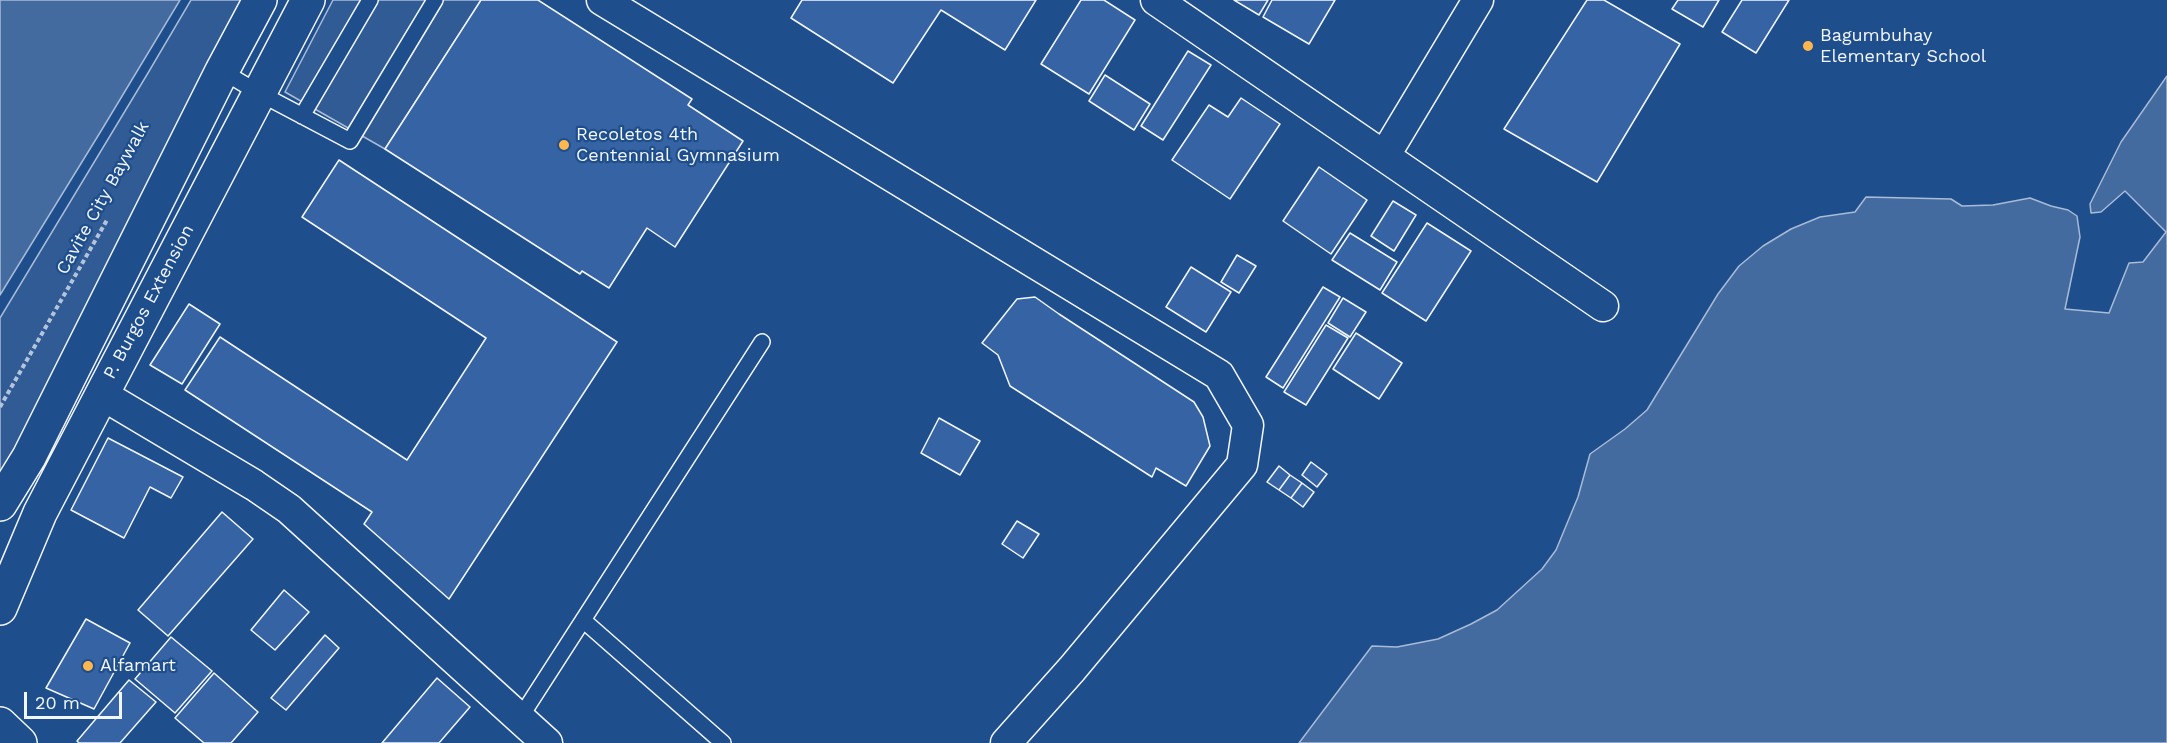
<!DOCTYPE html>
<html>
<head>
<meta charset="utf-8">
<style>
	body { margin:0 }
	#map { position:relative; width:2167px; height:743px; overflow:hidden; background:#1f4e8c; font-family:"Work Sans",sans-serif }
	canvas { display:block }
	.scale { position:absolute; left:24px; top:692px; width:98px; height:27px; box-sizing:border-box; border:3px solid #f2f6ff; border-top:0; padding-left:8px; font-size:18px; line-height:21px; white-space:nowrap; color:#f2f6ff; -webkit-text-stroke:4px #1f4e8c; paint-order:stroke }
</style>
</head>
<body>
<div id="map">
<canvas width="2167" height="743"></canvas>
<div class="scale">20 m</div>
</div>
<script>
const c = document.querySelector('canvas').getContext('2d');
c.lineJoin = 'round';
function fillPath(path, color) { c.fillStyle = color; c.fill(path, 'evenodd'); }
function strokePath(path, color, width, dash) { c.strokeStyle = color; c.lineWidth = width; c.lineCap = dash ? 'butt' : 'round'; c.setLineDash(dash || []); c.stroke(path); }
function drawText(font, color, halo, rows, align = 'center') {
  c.font = font + ' "Work Sans",sans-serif'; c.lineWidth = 4.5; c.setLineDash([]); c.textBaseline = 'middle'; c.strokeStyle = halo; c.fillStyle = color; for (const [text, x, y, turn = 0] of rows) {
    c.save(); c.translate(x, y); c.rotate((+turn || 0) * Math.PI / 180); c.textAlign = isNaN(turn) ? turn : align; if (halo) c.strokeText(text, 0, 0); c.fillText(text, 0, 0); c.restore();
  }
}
const built = new Path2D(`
	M191,0H250L11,459L0,477V318L148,73Z
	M333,0H481L385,149L285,92Z`);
fillPath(built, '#305b95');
strokePath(built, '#a8bbd7', 1.5);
const water = new Path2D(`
	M0,0H180L101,131L0,295Z
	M2167,76V743H1299L1372,646L1397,647L1438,639L1471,624L1497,610L1542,569L1556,550L1578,497L1590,454L1625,429L1647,410L1718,294L1739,266L1763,246L1791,229L1820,217L1855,212L1866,197L1951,199L1962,206L1993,205L2030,198L2051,206L2068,210L2077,216L2080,237L2065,309L2109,313L2129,263L2143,262L2166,232L2125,191L2101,212L2091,213L2090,204L2121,142Z`);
fillPath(water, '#446ba0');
strokePath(water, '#a8bbd7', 1.5);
const building = new Path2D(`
	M481,0H538L692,99L688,105L743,141L675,247L647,228L609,288L582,271L580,274L385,149Z
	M802,0H1036L1005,50L941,10L893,83L791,18Z
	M1081,0H1104L1135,20L1089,94L1041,64Z
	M1234,0H1268L1259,15Z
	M1272,0H1335L1309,44L1263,17Z
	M1587,0H1604L1680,44L1597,182L1504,129Z
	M1678,0H1719L1703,27L1672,9Z
	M1742,0H1789L1756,53L1722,32Z
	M1188,51L1211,65L1163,140L1141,126Z
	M1105,75L1150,104L1134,130L1089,101Z
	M1241,98L1280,124L1230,199L1172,160L1209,105L1228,117Z
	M339,160L617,342L449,599L364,524L372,512L185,390L220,337L407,460L486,338L302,217Z
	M1319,167L1367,200L1331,254L1283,221Z
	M1393,201L1416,215L1394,251L1371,236Z
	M1427,223L1471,251L1426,321L1382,293Z
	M1350,233L1397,262L1380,290L1332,260Z
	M1237,255L1256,266L1239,293L1221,282Z
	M1191,267L1231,292L1206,332L1166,307Z
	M1323,287L1340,297L1283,388L1266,377Z
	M1035,297L1059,314L1194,402L1203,417L1210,446L1186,486L1156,468L1152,477L1010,386L998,355L982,343L1017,299Z
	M1343,298L1366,312L1350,337L1328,323Z
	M189,304L220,324L182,384L150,365Z
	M1326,325L1348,338L1306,405L1284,392Z
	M1356,333L1402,363L1379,399L1333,369Z
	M939,418L980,441L960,475L921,453Z
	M108,438L183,477L171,498L150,487L124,538L71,510Z
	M1311,462L1327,474L1317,487L1302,475Z
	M1279,466L1290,475L1279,490L1267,482Z
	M1290,475L1302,483L1291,498L1279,490Z
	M1302,483L1314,492L1303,507L1291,498Z
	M222,512L253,539L168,636L138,610Z
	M1017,521L1039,534L1023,558L1002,544Z
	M284,590L309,612L275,650L251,630Z
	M86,619L130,643L94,709L46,688Z
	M325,635L339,648L286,710L271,698Z
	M171,637L212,671L175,713L135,679Z
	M214,673L258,712L231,743H204L175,718Z
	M437,678L470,707L439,743H382Z
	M129,680L156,702L120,743H79L77,741Z`);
fillPath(building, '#3563a3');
strokePath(building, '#f2f6ff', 1.5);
const service = new Path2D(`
	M222,71L259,93L350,141L435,0
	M302,116L370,0
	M583,620L723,743
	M520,718L762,342`);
const minor = new Path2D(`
	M602,0L1219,375L1248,425L1242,465L1072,669L1006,743
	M1156,0L1603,306
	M1385,155L1478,0
	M101,394L254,485L289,509L547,743`);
const tertiary = new Path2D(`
	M0,724L20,743`);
const secondary = new Path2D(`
	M0,504L29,457L222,71L260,0
	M0,608L40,513L308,0`);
strokePath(service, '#f2f6ff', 18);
strokePath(minor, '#f2f6ff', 33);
strokePath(tertiary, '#f2f6ff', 36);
strokePath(secondary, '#f2f6ff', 36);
strokePath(new Path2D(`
	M0,407L107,220`), '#b3c4dc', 4, [4.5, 3]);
strokePath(service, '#1f4e8c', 15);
strokePath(minor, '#1f4e8c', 30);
strokePath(tertiary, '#1f4e8c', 33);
strokePath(secondary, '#1f4e8c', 33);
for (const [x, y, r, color] of [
	[1808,46,6,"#ffb74d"],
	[564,145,6,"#ffb74d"],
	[88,666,6,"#ffb74d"]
]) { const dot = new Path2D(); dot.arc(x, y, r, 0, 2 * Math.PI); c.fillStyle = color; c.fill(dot); strokePath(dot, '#1f4e8c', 2); }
drawText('18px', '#f2f6ff', '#1f4e8c', [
	["Bagumbuhay",1820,36],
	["Elementary School",1820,57],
	["Recoletos 4th",576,135],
	["Centennial Gymnasium",576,156],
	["Alfamart",100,666]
], 'left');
drawText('18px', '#f2f6ff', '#1f4e8c', [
	["Cavite City Baywalk",103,198,-61],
	["P. Burgos Extension",149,302,-62]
]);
</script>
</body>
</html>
